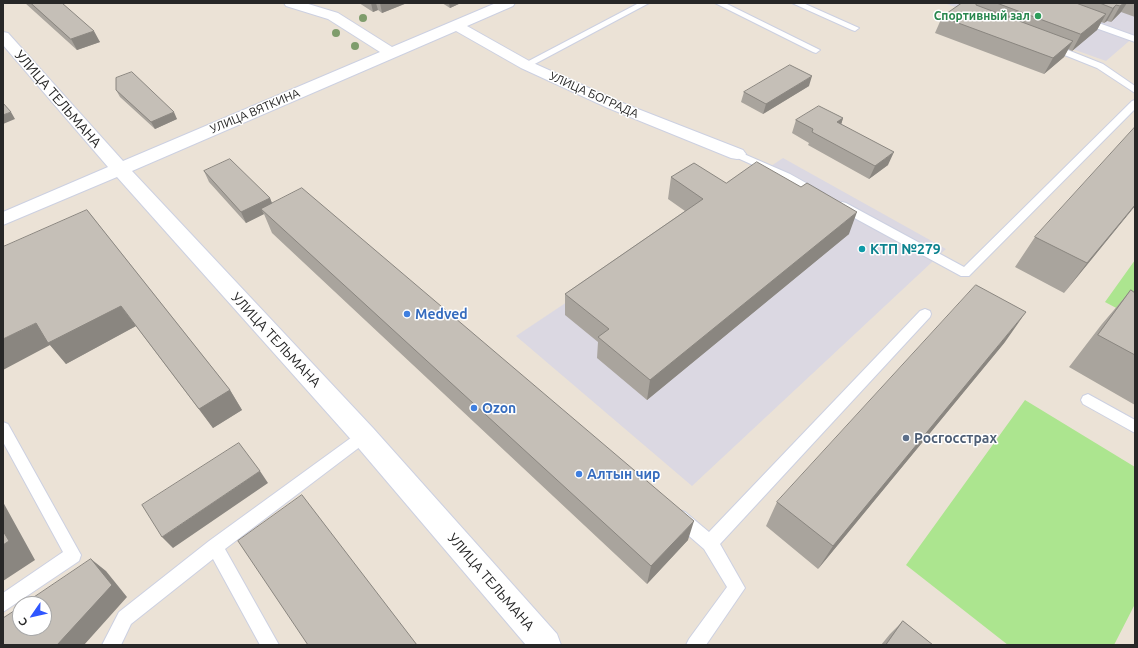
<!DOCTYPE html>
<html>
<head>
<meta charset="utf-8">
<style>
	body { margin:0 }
	#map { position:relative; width:1138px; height:648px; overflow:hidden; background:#ebe2d6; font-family:Ubuntu,sans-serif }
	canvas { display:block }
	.frame { position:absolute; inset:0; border:4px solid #272727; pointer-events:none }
	.north { position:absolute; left:12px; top:596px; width:40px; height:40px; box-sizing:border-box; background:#fff; border:1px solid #a9a9a9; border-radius:50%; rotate:236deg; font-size:11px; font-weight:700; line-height:16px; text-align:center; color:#272727 }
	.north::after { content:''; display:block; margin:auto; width:14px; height:18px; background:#2f56ff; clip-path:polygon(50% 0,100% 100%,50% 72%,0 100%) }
</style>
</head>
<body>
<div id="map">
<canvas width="1138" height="648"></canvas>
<div class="frame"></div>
<div class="north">С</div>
</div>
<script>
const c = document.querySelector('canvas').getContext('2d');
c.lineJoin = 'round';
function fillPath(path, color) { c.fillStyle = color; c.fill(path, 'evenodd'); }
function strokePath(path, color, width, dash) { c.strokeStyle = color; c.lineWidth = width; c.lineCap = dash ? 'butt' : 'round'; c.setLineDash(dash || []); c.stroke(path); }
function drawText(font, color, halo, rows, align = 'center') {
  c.font = font + ' Ubuntu,sans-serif'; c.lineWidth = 3; c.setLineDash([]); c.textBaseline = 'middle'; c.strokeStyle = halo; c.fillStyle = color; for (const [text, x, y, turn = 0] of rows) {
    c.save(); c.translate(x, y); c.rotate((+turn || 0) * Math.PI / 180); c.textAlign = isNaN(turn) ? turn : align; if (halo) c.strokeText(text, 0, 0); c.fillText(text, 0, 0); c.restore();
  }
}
fillPath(new Path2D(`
	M944,3H1135V36L1106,61Z
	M783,158L946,249L692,486L516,336Z`), '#dbd8e2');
fillPath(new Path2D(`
	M1135,260V318L1105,302Z
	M1025,400L1135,467V604L1114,645H1008L906,565Z`), '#ace58f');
const lane = new Path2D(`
	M639,3H649L529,67H523L521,65Z
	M715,3H725L820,50L816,53L813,52Z
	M792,3H803L859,28L855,31L852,30Z
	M1082,17L1135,36V42L1079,22L1078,20Z
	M1050,43L1103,64L1135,86V93L1097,68L1047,48V44Z
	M1135,100V109L969,276H961L838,209L836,206L842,202L846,203L964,267L1132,101Z
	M737,151L790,174L824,193L822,196H814L782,178L733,156L732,154Z
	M925,309L930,311L931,314L930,317L720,544L745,588L706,645H686L689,639L727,587L704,549L673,522L671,517L673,512L679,510L685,512L709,532L920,311Z
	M1088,394L1135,420V433L1083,404L1081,400L1083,396Z
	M3,422L8,424L81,555L79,561L3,612V593L63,552L3,442Z
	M364,430L369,432L371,436L369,440L225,549L279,645H260L213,559L131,624L121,645H102L119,612L209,541L359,432Z`);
const street = new Path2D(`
	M284,3H305L338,13L392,47L496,3H515L513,6L467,26L531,62L620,102L743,150L746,154L743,158L737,159L731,158L608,108L521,68L456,31L132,171L373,428L557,634L561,645H526L355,444L117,177L3,225V212L108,167L3,45V32L8,33L123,161L380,52L328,19L286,6Z`);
strokePath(lane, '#ccd0e1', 2);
strokePath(street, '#ccd0e1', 2);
fillPath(lane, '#fff');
fillPath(street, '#fff');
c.fillStyle = '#7f9d6c';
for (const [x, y] of [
	[363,18],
	[336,33],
	[355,46]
]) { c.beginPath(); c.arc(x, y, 4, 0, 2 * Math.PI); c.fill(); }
fillPath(new Path2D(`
	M25,3H62L100,42L77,50Z
	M359,3H407L382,13L378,10L373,12Z
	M442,3H461L450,8Z
	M962,3H1135V17L1121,12L1111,22L1107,21L1104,23L1101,22L1097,30L1072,51L1068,49L1064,57L1044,74L935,33L942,17Z
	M809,86L763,114L741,102L744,92Z
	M116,90L177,119L155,129L120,97Z
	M843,118L841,124L888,165L869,179L808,145L809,143L792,133L796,120Z
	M204,171L270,198L272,203L688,540L647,584L272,233L264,214L246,223L209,182Z
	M671,177L726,183L849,234L647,400L597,358L598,342L565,315V294L685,211L668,199Z
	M1135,206L1064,293L1015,267L1035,237Z
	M87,210L230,390L242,410L213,428L136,326L66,364L50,345Z
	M1131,290L1135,293V405L1069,367L1102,324Z
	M1005,342L818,569L766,526L777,502Z
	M903,621L933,645H881L890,634Z`), '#a9a49d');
fillPath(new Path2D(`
	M371,3H376L378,10L373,12Z
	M380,3H407L382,13Z
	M449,3H461L450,8Z
	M1124,3H1127L1121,12L1111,22L1120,6Z
	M1116,5L1107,21L1104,23L1113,8Z
	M1106,14L1097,30L1072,51L1081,34Z
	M94,31L100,42L77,50L71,39Z
	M1073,41L1064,57L1044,74L1053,58Z
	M812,76L809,86L763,114L766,104Z
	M11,112L15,119L3,124V115Z
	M174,112L177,119L155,129L151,122Z
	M843,118L839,132L837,122Z
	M894,152L888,165L869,179L875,166Z
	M270,198L274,209H261L264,214L246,223L241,212Z
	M1135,205V206L1064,293L1087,263Z
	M857,212L849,234L647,400L650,380Z
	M121,306L136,326L66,364L50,345L3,370V339L36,323Z
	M1026,312L1005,342L818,569L833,546Z
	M230,390L242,410L213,428L199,409Z
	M260,471L268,483L173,548L162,537Z
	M3,502L35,560L3,581Z
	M694,521L688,540L647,584L651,566Z
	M91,559L106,571L127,597L84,645H57Z`), '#8a8680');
const building = new Path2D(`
	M31,3H62L94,31L71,39Z
	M962,3H976V5L1073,41L1053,58L942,17Z
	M997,3H1076L1106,14L1081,34Z
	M1100,3H1124L1120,6L1116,5L1113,8Z
	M790,65L812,76L766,104L744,92Z
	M132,72L174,112L151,122L116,90V78Z
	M3,103L11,112L3,115Z
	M819,106L843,118L837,122L894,152L875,166L812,132L813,129L796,120Z
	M1135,127V205L1087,263L1035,237Z
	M230,159L270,198L241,212L204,171Z
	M757,162L801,187L807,183L857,212L650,380L598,337L609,329L565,294L703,199L671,177L694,163L726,183Z
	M302,188L694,521L651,566L261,209Z
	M87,210L230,390L199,409L121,306L48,343L36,323L3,339V247Z
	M976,285L1026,312L833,546L777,502Z
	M1131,290L1135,293V355L1098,335Z
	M239,443L260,471L162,537L142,505Z
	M302,495L417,645H308L238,541Z
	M3,531L9,541L3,545Z
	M91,559L112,585L57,645H3V618L20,607V628H44V604H24Z
	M903,621L933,645H886Z`);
fillPath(building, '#c5bfb7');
strokePath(building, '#8a8680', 1);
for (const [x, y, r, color] of [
	[1038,16,4,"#2e9e5b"],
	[862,249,4,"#0f9aa8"],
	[407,314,4,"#3f7fe0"],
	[474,408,4,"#3f7fe0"],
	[906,438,4,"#5c6f8a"],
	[579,474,4,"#3f7fe0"]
]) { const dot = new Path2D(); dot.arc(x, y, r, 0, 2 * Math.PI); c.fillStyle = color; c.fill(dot); strokePath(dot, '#fff', 1.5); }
drawText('bold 12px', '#27864d', '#fff', [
	["Спортивный зал",1030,16]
], 'right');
drawText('12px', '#272727', '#fff', [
	["УЛИЦА БОГРАДА",594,95,24],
	["УЛИЦА ВЯТКИНА",255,111,-23]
]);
drawText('14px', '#272727', '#fff', [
	["УЛИЦА ТЕЛЬМАНА",58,99,49],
	["УЛИЦА ТЕЛЬМАНА",276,340,47],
	["УЛИЦА ТЕЛЬМАНА",491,582,49]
]);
drawText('bold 14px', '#0d838f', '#fff', [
	["КТП №279",870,249]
], 'left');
drawText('bold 14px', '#366cbe', '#fff', [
	["Medved",415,314],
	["Ozon",482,408],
	["Алтын чир",587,474]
], 'left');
drawText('bold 14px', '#4e5e75', '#fff', [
	["Росгосстрах",914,438]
], 'left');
</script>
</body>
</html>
